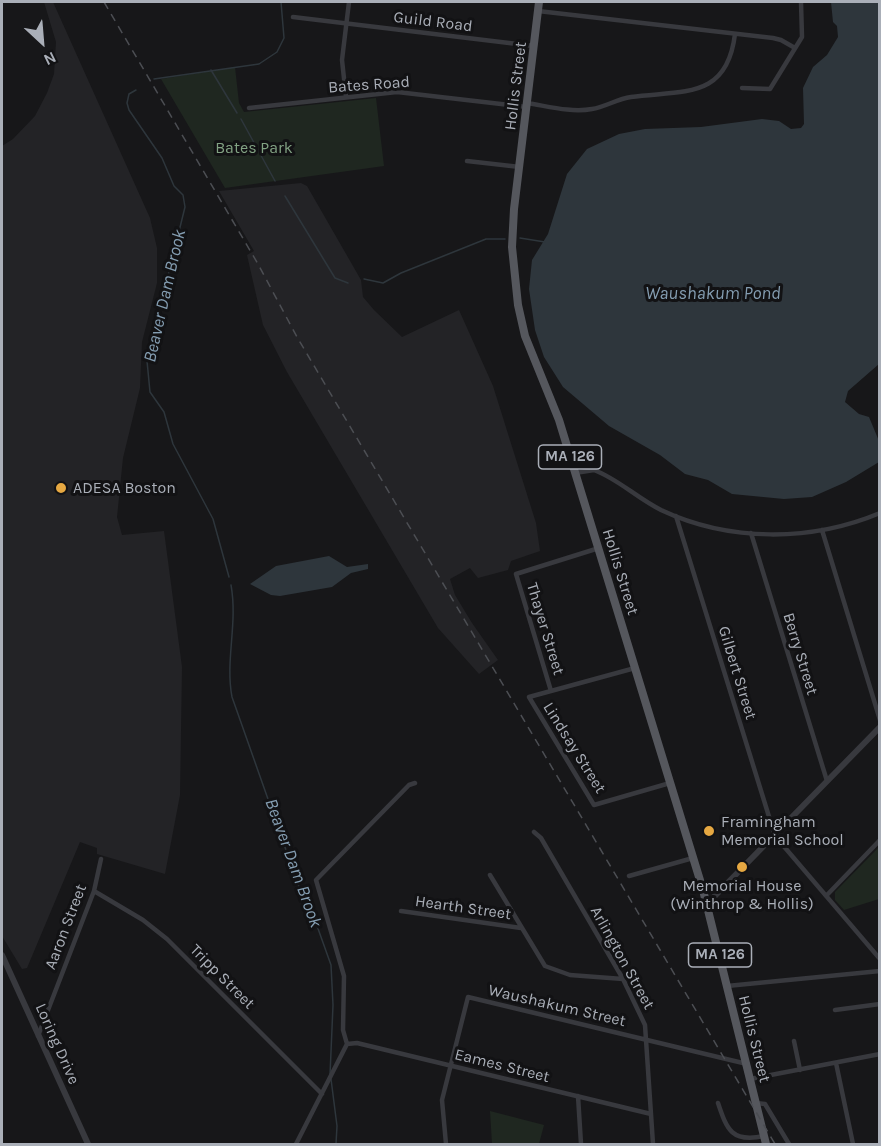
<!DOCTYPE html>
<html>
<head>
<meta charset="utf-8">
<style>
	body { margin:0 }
	#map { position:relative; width:881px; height:1146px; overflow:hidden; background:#171719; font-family:Karla,sans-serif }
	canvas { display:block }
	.frame { position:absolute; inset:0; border:3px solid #aaafb8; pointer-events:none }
	.north { position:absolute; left:12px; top:12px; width:60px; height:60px; -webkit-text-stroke:4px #121214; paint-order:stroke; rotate:154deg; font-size:16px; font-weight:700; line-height:24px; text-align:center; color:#aaafb8 }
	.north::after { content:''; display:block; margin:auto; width:21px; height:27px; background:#aaafb8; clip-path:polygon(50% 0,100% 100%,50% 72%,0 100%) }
</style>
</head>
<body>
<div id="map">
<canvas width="881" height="1146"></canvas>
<div class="frame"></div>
<div class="north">N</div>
</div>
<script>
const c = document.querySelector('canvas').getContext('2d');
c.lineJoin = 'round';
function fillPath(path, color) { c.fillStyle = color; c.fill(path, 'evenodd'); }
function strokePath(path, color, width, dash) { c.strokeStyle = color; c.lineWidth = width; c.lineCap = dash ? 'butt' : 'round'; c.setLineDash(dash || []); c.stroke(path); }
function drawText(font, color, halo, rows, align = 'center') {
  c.font = font + ' Karla,sans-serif'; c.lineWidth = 6; c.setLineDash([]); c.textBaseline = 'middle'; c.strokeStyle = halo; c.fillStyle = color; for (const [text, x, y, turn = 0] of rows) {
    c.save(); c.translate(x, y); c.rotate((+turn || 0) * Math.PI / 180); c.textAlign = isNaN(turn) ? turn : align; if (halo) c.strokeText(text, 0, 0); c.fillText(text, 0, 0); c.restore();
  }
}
fillPath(new Path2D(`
	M44,2H53L150,218L157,248V283L142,342L140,388L123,458L117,517L122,535L164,531L182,667L180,795L165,874L97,854V848L80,842L27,968L22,969L2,936V146L13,139L35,116L47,93L54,74L56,42Z
	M301,183L307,186L361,280L363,297L374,310L402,337L459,310L493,386L536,523L540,551L511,561L508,570L478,578L470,568L450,579L455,595L472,623L498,660L479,674L438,628L287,372L263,325L247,255L254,251L219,191Z`), '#232326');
fillPath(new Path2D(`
	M235,67L239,103L244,112L376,98L384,166L225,188L161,79Z
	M879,847V899L844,910L835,900V892Z
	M490,1111L544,1125L539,1144H492Z`), '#1f2720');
fillPath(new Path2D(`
	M831,2H879V364L848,391L845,402L859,414L869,417L879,441V462L846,482L812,497L784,499L732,494L708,480L685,474L660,455L609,426L563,387L544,357L535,330L529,289L532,260L548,234L567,174L587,149L619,134L645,129L701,127L762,119L779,121L791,129L801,128L804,124L803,88L813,67L827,55L838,37L837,26L833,22Z
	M329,556L347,567L368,564V569L351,573L332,587L280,596L271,595L250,584L276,566Z`), '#2e363c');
strokePath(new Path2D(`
	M211,70L237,113
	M154,79L259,64L277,52L284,38L281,2
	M136,90L129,94L127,103L129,110L162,158L174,186L183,195L185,207L147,361L150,392L164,412L173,444L213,519L229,577
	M241,119L275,181
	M285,196L335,278L348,283
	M520,238L545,242
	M364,279L383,283L401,273L486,239H505
	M231,585C238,624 225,660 232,697L305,904L316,923L331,965L333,1005L330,1075
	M331,1079L337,1126L336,1144`), '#2e363c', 1.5);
strokePath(new Path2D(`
	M538,11L773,38L781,40L795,48
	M293,17L534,46
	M742,88L770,89L802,37L801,2
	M346,97L342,60L349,2
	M527,103C547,106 571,113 592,109C605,107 617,99 631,97C683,90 727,100 735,34
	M249,108L397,92L527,107
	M467,161L520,167
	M575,473L594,470C618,479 637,498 661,510C729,542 811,542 880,513
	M676,516L775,836L880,959
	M822,530L880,720
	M751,533L827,781
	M635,668L529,697L594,805L670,783
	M551,691L516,574L599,548
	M534,832L541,838L623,979L645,1025L653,1144
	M490,875L545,966L570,975L623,979
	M629,876L693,858
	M94,891L143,920L167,939L322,1094
	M826,896L880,840
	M401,911L521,928
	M727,986L880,971
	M835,1010L880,1004
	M38,1036L94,891L101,859
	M794,1041L800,1070
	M347,1044L357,1043L651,1114
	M347,1044L343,1030L344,976L316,880L409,785L415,783
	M836,1063L853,1144
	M750,1079L880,1054
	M578,1096L581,1144
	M718,1103C727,1130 732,1143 764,1136
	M756,1103L765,1104L789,1144
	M296,1144L347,1044
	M446,1144L442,1100L468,997L747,1064`), '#38393e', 4.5);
strokePath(new Path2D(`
	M707,904L880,727
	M2,955L88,1144`), '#38393e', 6);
strokePath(new Path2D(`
	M539,2L514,209L512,247L518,305L525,336L559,420L703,890L766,1144`), '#55575d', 8);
strokePath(new Path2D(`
	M104,2L258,264L297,337L775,1144`), '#4c4e53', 1.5, [8, 6]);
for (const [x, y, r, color] of [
	[61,488,6,"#e6a842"],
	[709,831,6,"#e6a842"],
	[742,867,6,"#e6a842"]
]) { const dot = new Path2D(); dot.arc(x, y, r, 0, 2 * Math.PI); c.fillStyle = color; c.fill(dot); strokePath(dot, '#121214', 2); }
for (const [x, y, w] of [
	[570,457,63],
	[720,955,63]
]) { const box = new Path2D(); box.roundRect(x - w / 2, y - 12, w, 24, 4.5); c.fillStyle = '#121214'; c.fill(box); strokePath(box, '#aaafb8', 1.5); }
drawText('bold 15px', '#aaafb8', null, [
	["MA 126",570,457],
	["MA 126",720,955]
]);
drawText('16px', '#aaafb8', '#121214', [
	["Guild Road",433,22,7],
	["Bates Road",369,85,-4],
	["Hollis Street",516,86,-83],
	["Hollis Street",620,572,73],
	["Thayer Street",545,629,73],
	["Berry Street",800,654,73],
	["Gilbert Street",737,673,73],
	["Lindsay Street",574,748,58],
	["Hearth Street",463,908,8],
	["Aaron Street",66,927,-69],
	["Arlington Street",622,958,61],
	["Tripp Street",222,977,45],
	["Waushakum Street",557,1006,13],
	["Hollis Street",754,1039,76],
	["Loring Drive",57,1044,66],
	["Eames Street",502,1066,14]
]);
drawText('16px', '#82a283', '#121214', [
	["Bates Park",254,148]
]);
drawText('16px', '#aaafb8', '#121214', [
	["ADESA Boston",73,488],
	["Framingham",721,822],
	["Memorial School",721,840],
	["Memorial House",742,886,"center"],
	["(Winthrop & Hollis)",742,904,"center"]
], 'left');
drawText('italic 18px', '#849db1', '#121214', [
	["Waushakum Pond",713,294],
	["Beaver Dam Brook",165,296,-77],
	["Beaver Dam Brook",293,863,70]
]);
</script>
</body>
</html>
